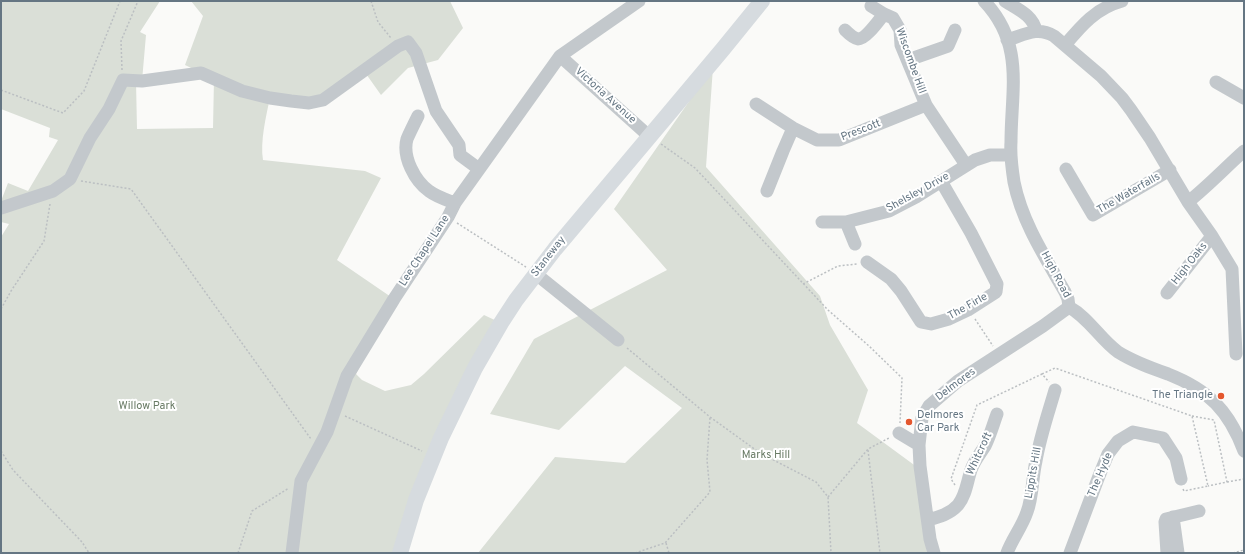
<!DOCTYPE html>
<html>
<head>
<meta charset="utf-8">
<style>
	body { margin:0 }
	#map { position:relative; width:1245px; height:554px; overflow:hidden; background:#fafaf8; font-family:Overpass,sans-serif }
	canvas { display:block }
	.frame { position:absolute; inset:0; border:2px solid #657683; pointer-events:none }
</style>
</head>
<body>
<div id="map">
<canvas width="1245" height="554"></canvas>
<div class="frame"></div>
</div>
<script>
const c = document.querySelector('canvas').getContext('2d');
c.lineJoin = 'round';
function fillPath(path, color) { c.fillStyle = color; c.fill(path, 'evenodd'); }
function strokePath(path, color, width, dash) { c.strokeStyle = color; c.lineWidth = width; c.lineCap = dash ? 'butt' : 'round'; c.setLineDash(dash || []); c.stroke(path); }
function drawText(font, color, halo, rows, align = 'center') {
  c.font = font + ' Overpass,sans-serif'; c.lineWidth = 4; c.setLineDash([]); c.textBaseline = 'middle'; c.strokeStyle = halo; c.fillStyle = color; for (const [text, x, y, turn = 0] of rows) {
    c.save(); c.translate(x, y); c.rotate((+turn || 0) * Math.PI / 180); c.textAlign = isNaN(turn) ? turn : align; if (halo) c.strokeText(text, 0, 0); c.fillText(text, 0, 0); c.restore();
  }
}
fillPath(new Path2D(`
	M1,1H160L140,32L146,35L142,81H136L137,129L213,128L214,79L185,65L203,16L191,1H450L463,28L438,60L408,68L381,95L364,71L323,100L270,98C266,116 260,142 263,160L365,171L381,178L337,260L394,299L356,374L362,380L385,391L411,385L424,374L484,315L501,323L487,345L400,553H1V237L9,224L1,222V201L8,183L28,191L58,140L49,137L50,128L1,109Z
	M713,67L706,167L820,296L830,325L868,390L857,423L921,470L927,553H478L555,457L625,463L682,408L625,366L559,430L490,414L534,339L667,270L614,209Z`), '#dadfd7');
strokePath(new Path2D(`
	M371,1L378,22L391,38
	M122,70L121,41L138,1
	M1,90L63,113L84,91L120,1
	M661,144L695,168L828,310L869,346L902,378L900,423
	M81,181L131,189L311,439
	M457,223L526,267
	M803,284L838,266L857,264
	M1,309L11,291L44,241L50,204
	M975,319L993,346
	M627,348L710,417L760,453L816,482L828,497L831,553
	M1042,374L1055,368L1192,416L1208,486L1184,491L1183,489
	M345,416L422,451
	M1192,416L1214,420L1227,482L1208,486
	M868,450L880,553
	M1,451L13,470L82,542L89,553
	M1227,482L1244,479
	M955,485L951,479L977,405L1042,374L1049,382
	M828,497L868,449L889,438
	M666,543L669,553
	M238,553L252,511L289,488
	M635,553L665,543L710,492L707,460L710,417
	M1233,553L1244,550`), '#bbbfc2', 1.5, [2, 2]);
strokePath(new Path2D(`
	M984,1C1025,44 1011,90 1011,142C1010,156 1012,169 1014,182C1022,222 1045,257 1065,292L1068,299L1069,307
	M1005,1C1017,9 1033,15 1036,31
	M871,6L884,14L893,18L900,30L901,45L926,105L966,165
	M845,30C848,33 853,38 858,39C866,39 879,20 884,14
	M1007,40C1024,35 1037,26 1054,36L1101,76L1122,98L1131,110L1150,138L1188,202L1212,236L1232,269L1236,354
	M1065,45C1081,26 1096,8 1122,1
	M560,56L650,137
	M908,60L948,46L955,30
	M1216,82L1244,98
	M756,104L793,128L817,140H839L926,105
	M418,116C414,124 410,132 407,139C402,157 415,181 429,191C437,197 447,200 455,203
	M1066,169L1093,215L1170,170
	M767,191L783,151L793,128
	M1188,202C1208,186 1225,168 1244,151
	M1,208L53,191L70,179L90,138L109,109L123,80L142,81L201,73L242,91L270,98L291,101L309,103L323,100L398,46L408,42L416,53L436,111L459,145L460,155L479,169
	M822,222H846L889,211L916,197L975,160L990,155H1011
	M846,222L855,244
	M867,262L891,279L901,291L921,322L931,324L949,319L968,310L996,292L997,284L971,233L941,181
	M536,274L618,340
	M1167,293L1212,236
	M1069,307C1089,318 1100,339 1118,352C1134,362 1151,368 1168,374C1209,390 1229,411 1244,451
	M899,433L919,445
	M1173,517L1178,553
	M928,520C939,517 950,514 958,505C966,495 967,482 971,470C974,461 980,454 985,446C990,436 993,425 997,414
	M292,553L301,481L327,432L347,376L394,299L448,217L455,203L560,56L639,1
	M934,553L930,539L920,466L919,445L922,418L929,406L958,381L1043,326L1069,307
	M1007,553C1012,539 1022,527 1027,512C1033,496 1032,478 1036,461C1040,437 1048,414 1055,390
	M1070,553L1099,476L1108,454L1118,441L1133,432L1163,438L1176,458L1181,479
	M1167,553L1165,522L1166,519L1199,511`), '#c3c8cc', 13);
strokePath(new Path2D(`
	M400,553L416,500L441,438L475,368L501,323L516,300L555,249L723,49L762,1`), '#d6dbdf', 16);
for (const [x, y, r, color] of [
	[1221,396,4,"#e4572e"],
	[909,422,4,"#e4572e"]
]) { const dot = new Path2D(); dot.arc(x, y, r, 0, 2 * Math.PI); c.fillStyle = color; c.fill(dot); strokePath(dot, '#fff', 1.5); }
drawText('11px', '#657683', '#fff', [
	["Wiscombe Hill",910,61,70],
	["Victoria Avenue",605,96,42],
	["Prescott",861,131,-21],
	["Shelsley Drive",918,193,-29],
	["The Waterfalls",1129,194,-30],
	["Lee Chapel Lane",425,251,-57],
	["Staneway",549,257,-52],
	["High Oaks",1190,264,-52],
	["High Road",1055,275,62],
	["The Firle",968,307,-29],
	["Delmores",956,385,-37],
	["Whitcroft",980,454,-65],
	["Lippits Hill",1034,473,-80],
	["The Hyde",1101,475,-67]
]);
drawText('11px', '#657683', '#fff', [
	["The Triangle",1213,396],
	["Delmores",917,416,"left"],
	["Car Park",917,429,"left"]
], 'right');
drawText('11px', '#687a64', '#fff', [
	["Willow Park",147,407],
	["Marks Hill",766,456]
]);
</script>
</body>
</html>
